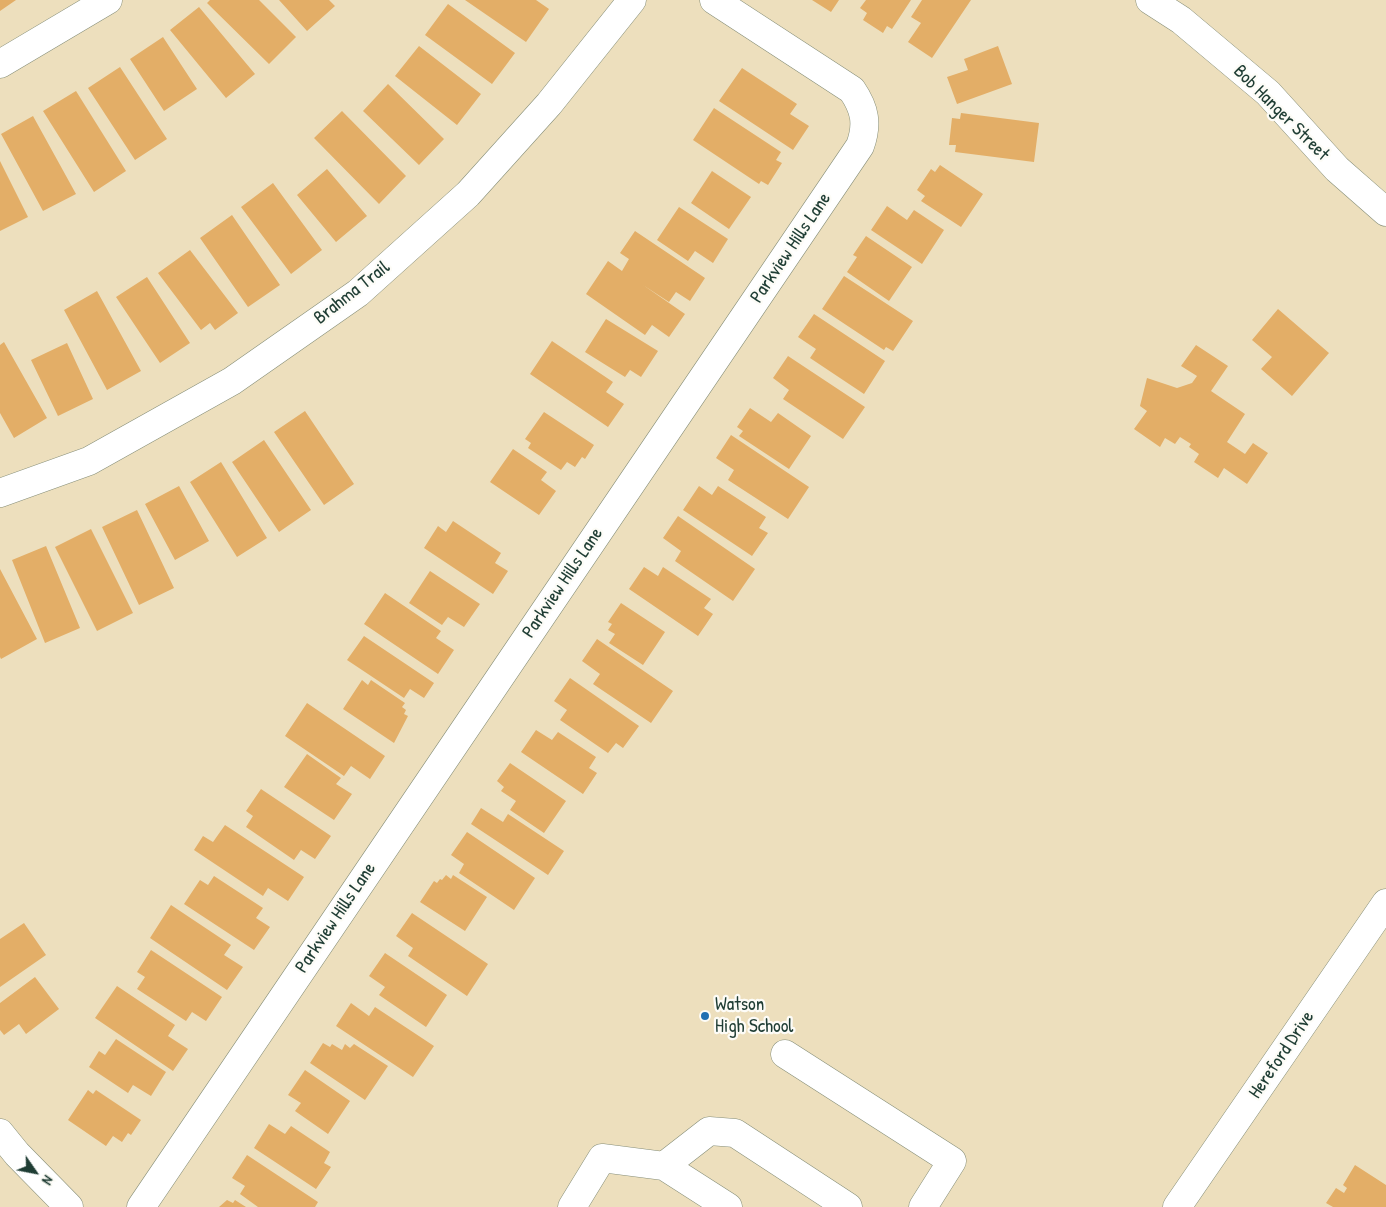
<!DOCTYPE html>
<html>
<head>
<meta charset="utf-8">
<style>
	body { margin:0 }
	#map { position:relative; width:1386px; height:1207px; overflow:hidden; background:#eddfbd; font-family:"Patrick Hand",sans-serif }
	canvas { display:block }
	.north { position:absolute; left:10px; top:1147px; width:50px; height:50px; -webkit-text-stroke:4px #fdfcf7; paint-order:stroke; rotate:123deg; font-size:14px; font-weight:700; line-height:20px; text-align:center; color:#1f3d34 }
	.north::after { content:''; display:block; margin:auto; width:18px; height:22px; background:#1f3d34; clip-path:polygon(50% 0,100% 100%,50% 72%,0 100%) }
</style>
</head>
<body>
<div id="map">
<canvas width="1386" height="1207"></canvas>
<div class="north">N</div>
</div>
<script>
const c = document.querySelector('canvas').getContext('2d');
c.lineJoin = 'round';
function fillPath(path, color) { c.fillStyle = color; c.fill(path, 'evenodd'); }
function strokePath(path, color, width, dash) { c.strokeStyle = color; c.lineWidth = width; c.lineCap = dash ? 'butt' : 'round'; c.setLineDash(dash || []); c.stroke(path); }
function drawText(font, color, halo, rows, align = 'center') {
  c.font = font + ' "Patrick Hand",sans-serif'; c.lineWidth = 4.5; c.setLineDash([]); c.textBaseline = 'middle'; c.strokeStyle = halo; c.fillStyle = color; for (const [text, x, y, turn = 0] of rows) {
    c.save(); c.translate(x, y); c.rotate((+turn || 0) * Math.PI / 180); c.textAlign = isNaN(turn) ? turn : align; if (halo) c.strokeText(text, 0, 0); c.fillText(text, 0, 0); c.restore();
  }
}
fillPath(new Path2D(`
	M0,0H16L0,11Z
	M210,0H259L296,37L269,64L207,3Z
	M279,0H329L335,6L307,31Z
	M465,0H536L549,9L526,42Z
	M812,0H839L831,12Z
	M866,0H911L892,29L887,26L883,33L863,20L867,13L860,8Z
	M922,0H971L932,58L908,42L921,23L911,17Z
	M448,4L515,53L492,84L425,35Z
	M199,7L255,74L226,98L170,30Z
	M163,37L197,89L164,111L130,59Z
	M419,46L481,94L457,125L395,76Z
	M998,46L1012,84L957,104L947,77L968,70L964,59Z
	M120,67L167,139L135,160L88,88Z
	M742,68L797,104L790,114L809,126L793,150L719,101Z
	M388,84L444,139L419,165L363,111Z
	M76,91L126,171L94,192L43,111Z
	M714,108L781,152L776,160L782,163L768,185L761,181L759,184L693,140Z
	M342,111L406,176L379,204L314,138Z
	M961,113L1039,123L1034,162L955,152L956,145H949L952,118L960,119Z
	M33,116L76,194L43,211L1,134Z
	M0,161L28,217L0,231Z
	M940,165L983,194L961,227L921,201L925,196L917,190L931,169L935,172Z
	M327,169L367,216L336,242L297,195Z
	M712,171L751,197L729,229L691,203Z
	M273,183L322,250L291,274L241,207Z
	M887,206L907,220L914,210L944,230L922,264L871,230Z
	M679,207L728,239L713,263L695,251L688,261L657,240Z
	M232,215L280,285L248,307L200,238Z
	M635,231L705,278L690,301L676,292L669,302L643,285L685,314L669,337L652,325L645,335L586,294L608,261L622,271L629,259L620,253Z
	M866,236L912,267L889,301L847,272L857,257L853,255Z
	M190,250L238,313L215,330L210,323L201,330L158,273Z
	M844,276L913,321L893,351L886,347L884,350L822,309Z
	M147,277L190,343L160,363L116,297Z
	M97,291L141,371L107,390L64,310Z
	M1278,309L1329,353L1292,396L1261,369L1272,357L1252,340Z
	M814,314L885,361L864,394L810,358L816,349L798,337Z
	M606,319L658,351L641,377L630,370L625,377L585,352Z
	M552,341L613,382L606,392L624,404L608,427L530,374Z
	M4,342L47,418L14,438L0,413V345Z
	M67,343L93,399L58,416L31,360Z
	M1196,345L1228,366L1211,391L1245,414L1227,442L1245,454L1253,443L1268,453L1247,484L1224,468L1218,478L1194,462L1199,454L1189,447L1191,444L1180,437L1175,444L1165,438L1160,447L1134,429L1147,411L1140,406L1147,378L1177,388L1192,383L1197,376L1181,366Z
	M788,356L865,407L843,439L783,399L789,390L773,378Z
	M750,408L771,422L778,413L811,436L789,469L739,436L743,431L737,427Z
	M305,411L354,484L324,505L274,432Z
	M544,412L594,445L585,459L582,457L575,467L567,462L561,470L528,448L531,443L525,439Z
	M731,435L809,487L788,519L728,480L734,470L716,458Z
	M264,440L311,510L279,532L232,462Z
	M513,449L547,472L541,480L556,491L539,515L490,482Z
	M221,462L267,538L237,557L190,482Z
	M179,486L209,541L175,560L145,504Z
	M699,486L712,495L718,486L766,517L759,528L768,533L752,556L683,510Z
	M137,510L174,588L139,605L102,527Z
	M678,516L755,569L733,601L675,561L681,551L663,538Z
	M453,521L501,553L495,563L508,571L493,594L424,548L438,526L446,532Z
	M91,529L133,613L97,631L55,547Z
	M46,546L80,628L45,643L12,560Z
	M644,567L658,576L663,567L711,599L704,608L713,614L698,636L629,589Z
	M0,569L37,639L1,659L0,657Z
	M430,571L480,604L464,627L448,617L442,625L409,603Z
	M385,593L441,631L436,638L454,650L438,674L364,624Z
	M621,603L665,632L643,665L609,643L615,634L608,630L612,624L608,622Z
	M364,636L434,683L424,698L410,689L404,698L347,660Z
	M597,639L673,691L651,723L593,684L600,674L582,661Z
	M570,678L639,726L623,748L616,743L608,753L560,720L567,710L554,701Z
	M362,680L368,685L371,680L405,703L402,707L406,710L404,714L408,716L394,743L343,709Z
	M307,703L385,756L370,779L351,766L344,776L285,736Z
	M536,730L552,740L558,732L596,757L589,768L597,773L583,794L521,752Z
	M307,754L341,778L336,784L352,794L334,820L284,787Z
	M510,763L566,801L544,833L510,810L516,801L501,791L504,787L497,781Z
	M261,789L331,836L315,859L301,850L294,860L246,827L253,816L246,811Z
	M481,808L503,822L508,814L564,851L548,875L471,824Z
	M225,825L304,877L288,901L268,888L263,896L194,850L203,836L213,842Z
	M467,832L535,878L514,910L459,873L464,864L451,855Z
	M446,875L451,879L453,875L487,897L465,931L420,902L434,881L437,883L440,879L442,880Z
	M214,876L263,908L256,918L270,927L254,950L184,904L200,880L208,885Z
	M171,905L231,945L224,955L243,967L227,990L150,938Z
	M412,913L488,964L467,996L408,956L413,948L396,936Z
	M24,923L46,955L0,987V939Z
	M151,950L222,997L206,1021L192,1012L186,1021L137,989L145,977L137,972Z
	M385,953L447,995L426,1027L379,995L385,987L369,976Z
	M35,977L59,1009L26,1034L19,1024L4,1035L0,1030V1003Z
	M117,986L175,1025L168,1036L188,1049L173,1071L95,1018Z
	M351,1003L369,1016L375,1007L434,1046L413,1077L336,1026Z
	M116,1039L166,1072L151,1096L133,1085L128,1093L89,1067L99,1051L105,1055Z
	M323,1043L330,1047L332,1044L342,1050L345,1044L350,1048L354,1044L388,1066L365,1100L310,1063Z
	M305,1070L350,1101L328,1134L295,1111L301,1103L288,1095Z
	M88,1090L93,1094L96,1090L141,1120L131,1135L128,1133L122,1142L113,1136L106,1146L68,1120Z
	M269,1124L285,1134L291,1126L330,1152L324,1163L331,1167L316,1189L254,1148Z
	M247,1155L318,1202L315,1207H258L240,1194L245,1186L232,1178Z
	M1355,1165L1386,1185V1207H1333L1326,1203L1336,1188L1344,1193L1347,1188L1343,1185Z
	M227,1200L233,1203L235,1200L246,1207H219Z`), '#e3ae67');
const minor = new Path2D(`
	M1150,0L1181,20L1268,93L1337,169L1386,212
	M0,64L108,0
	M0,493L89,461L232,381L358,293L468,194L549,104L632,0
	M785,1054L952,1161L923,1207
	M0,1133L17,1154L69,1207
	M664,1166L709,1131L735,1133L848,1207
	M141,1207L860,146C868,124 865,109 852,90L714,0
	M572,1207L602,1158L664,1166L728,1207
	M1177,1207L1386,903`);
strokePath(minor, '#868e78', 29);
strokePath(minor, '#fff', 28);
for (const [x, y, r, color] of [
	[705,1016,5,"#1f6fb2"]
]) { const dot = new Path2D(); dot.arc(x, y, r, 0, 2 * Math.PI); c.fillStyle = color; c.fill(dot); strokePath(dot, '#fdfcf7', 2); }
drawText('19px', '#1f3d34', '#fdfcf7', [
	["Bob Hanger Street",1281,113,45],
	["Parkview Hills Lane",791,248,-56],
	["Brahma Trail",352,293,-38],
	["Parkview Hills Lane",563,583,-56],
	["Parkview Hills Lane",336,918,-56],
	["Hereford Drive",1282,1055,-56]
]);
drawText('19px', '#1f3d34', '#fdfcf7', [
	["Watson",715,1005],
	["High School",715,1027]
], 'left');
</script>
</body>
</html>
